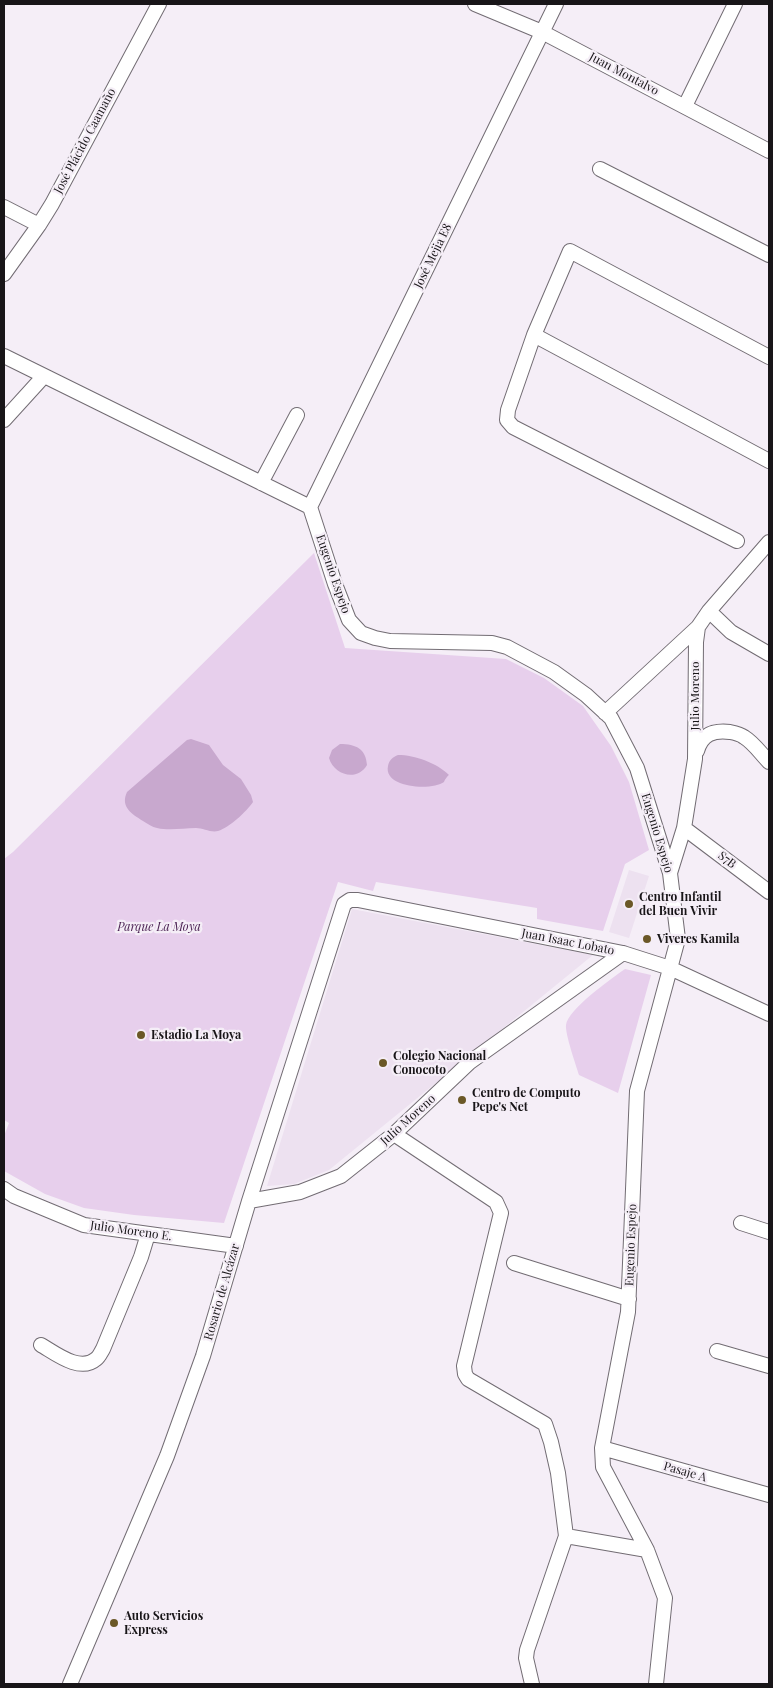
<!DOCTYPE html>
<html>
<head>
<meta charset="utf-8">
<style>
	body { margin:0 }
	#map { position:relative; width:773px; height:1688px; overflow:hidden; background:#f5eef7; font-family:"Playfair Display",serif }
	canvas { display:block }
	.frame { position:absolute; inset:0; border:5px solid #181518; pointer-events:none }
</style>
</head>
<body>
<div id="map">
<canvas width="773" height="1688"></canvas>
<div class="frame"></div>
</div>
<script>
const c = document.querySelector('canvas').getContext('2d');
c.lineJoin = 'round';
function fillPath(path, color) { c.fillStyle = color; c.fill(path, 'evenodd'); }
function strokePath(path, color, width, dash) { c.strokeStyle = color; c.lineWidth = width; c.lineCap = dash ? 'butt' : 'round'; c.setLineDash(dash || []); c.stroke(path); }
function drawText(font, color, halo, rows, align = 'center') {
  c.font = font + ' "Playfair Display",serif'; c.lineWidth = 4.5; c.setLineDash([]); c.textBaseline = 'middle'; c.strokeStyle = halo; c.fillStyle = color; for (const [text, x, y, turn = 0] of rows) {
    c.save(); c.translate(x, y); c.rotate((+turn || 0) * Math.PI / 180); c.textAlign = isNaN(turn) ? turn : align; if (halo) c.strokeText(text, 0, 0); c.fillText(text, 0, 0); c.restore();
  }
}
fillPath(new Path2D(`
	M629,870L649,876L629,938L609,932Z
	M352,909L593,955L329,1170L294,1184L267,1186Z`), '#ede1f0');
fillPath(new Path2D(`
	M314,553L345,648L506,659L544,678L583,706L611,746L629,782L649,850L625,864L603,931L537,919V908L376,882L373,891L338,882L224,1223L134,1215L84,1208L45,1194L4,1171V1136L9,1123L4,1120V859L13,852Z
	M625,969L651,975L618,1093L579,1075C576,1065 565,1034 566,1025C568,1009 611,979 625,969Z`), '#e7cfec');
fillPath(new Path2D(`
	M191,739L209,745L223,765L241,779L251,795L253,802C246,812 230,827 218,831C211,833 203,828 196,828C183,828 170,831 157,828C152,827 148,824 143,821C132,814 120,807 127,792L187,740Z
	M340,744C356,744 366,749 367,765C357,782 334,775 329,758L332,750Z
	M398,755C415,755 437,763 449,775C448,775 444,781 444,782C432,791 383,788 388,766C389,760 393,757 398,755Z`), '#c8a8ce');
const minor = new Path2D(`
	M475,4L542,32L769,151
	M685,106L735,4
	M600,169L769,255
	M4,207L39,225
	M4,274L39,225L52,204L159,4
	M534,335L769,461
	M4,356L310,507L335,584L349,620L361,633L375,638L390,641L492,643L507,647L554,672L586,695L611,718L637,768L670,873L678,939L637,1091L628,1312L602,1448L603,1467L647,1550L665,1598L656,1684
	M4,420L44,376
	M261,483L297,415
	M310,507L556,4
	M737,541L513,427L507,420L508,410L534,335L570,251L769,357
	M709,611L731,632L769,654
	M605,713L698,627
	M697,751C702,734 713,730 730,732C735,733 740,734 744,737C754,743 761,754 769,762
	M684,828L769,892
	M670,873L684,828L695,759L696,642L698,627L709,611L769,542
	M394,1134L496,1202L501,1213L464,1366L465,1374L468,1379L545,1424L551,1442L558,1473L566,1536L527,1650L526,1658L532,1684
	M4,1189L14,1196L84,1225L236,1246
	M249,1201L300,1192L341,1176L394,1134L470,1062L623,953
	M741,1223L769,1232
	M514,1263L629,1299
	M41,1345C55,1353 80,1373 96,1359C99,1357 101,1352 103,1349L141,1257L148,1234
	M717,1351L769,1366
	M602,1448L769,1495
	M566,1536L647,1550
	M70,1684L167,1456L203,1356L249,1201L344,904L350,900H358L623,953L670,968L769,1014`);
strokePath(minor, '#726c73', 16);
strokePath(minor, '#fff', 14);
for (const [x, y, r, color] of [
	[629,904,5,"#6b5827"],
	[647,939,5,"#6b5827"],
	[141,1035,5,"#6b5827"],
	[383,1063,5,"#6b5827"],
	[462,1100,5,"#6b5827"],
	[114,1623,5,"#6b5827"]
]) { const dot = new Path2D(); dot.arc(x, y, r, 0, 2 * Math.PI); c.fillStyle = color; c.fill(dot); strokePath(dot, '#f5eef7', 2); }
drawText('12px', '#181518', '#f5eef7', [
	["Juan Montalvo",624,74,28],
	["José Plácido Caamaño",85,141,-62],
	["José Mejia E8",433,256,-64],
	["Eugenio Espejo",333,574,71],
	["Julio Moreno",695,696,-90],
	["Eugenio Espejo",657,833,73],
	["S7B",727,860,37],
	["Juan Isaac Lobato",568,942,11],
	["Julio Moreno",408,1120,-42],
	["Julio Moreno E.",131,1231,8],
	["Eugenio Espejo",631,1245,-88],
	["Rosario de Alcázar",222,1292,-74],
	["Pasaje A",685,1472,16]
]);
drawText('bold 12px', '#181518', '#f5eef7', [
	["Centro Infantil",639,897],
	["del Buen Vivir",639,911],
	["Viveres Kamila",657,939],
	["Estadio La Moya",151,1035],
	["Colegio Nacional",393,1056],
	["Conocoto",393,1070],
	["Centro de Computo",472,1093],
	["Pepe's Net",472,1107],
	["Auto Servicios",124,1616],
	["Express",124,1630]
], 'left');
drawText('italic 12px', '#4e2556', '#f5eef7', [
	["Parque La Moya",159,927]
]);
</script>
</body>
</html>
